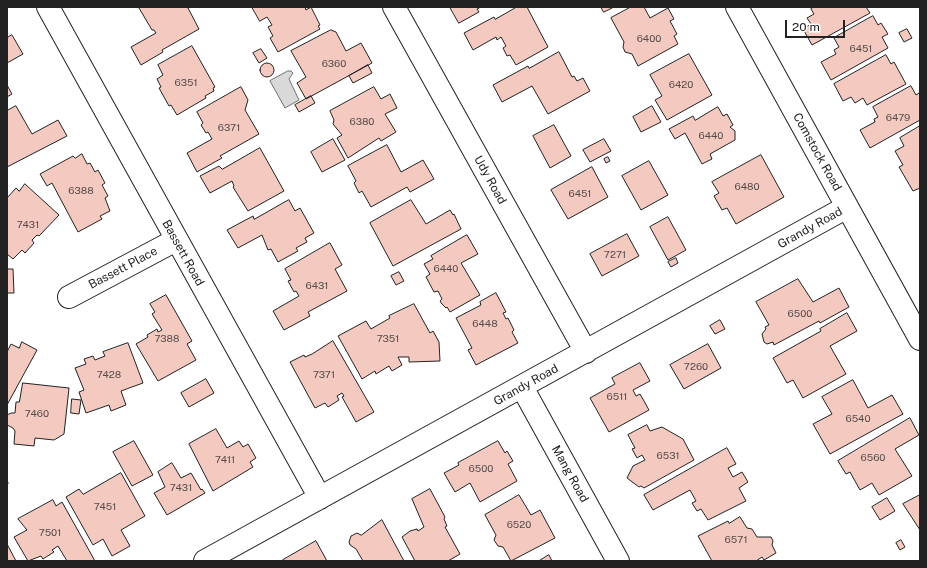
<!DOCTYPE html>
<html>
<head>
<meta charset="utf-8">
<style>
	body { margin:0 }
	#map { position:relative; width:927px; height:568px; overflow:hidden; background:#fff; font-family:"Public Sans",sans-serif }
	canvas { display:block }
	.frame { position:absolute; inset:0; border:8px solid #222; pointer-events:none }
	.scale { position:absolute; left:785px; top:20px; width:60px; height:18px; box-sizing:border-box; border:2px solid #222; border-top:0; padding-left:5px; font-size:12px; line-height:14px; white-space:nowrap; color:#222; -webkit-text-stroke:3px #fff; paint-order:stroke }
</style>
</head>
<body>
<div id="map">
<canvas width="927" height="568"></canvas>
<div class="frame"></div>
<div class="scale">20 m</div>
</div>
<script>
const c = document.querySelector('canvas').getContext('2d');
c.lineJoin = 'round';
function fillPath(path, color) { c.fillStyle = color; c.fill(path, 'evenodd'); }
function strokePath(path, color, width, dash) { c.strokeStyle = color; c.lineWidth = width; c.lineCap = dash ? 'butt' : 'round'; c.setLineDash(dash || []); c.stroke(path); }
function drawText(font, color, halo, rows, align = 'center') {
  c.font = font + ' "Public Sans",sans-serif'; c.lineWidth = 3; c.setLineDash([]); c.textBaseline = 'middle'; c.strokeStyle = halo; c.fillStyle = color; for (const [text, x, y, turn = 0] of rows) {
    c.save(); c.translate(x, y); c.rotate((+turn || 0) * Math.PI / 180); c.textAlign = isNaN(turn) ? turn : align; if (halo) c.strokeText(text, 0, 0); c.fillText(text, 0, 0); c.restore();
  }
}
const water = new Path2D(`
	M288,71H291L293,73L289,79L299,100L285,108L270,81Z`);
fillPath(water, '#d9d9d9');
strokePath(water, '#6f6f6f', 1);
const building = new Path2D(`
	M141,7H190L188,8L199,29L162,50L163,52L141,65L131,47L156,33L154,30H152L139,8Z
	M252,7H305L306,10L311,7L320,25L318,26L320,29L278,52L270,38L273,36L268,27L272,25L267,17L260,21Z
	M450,7H481L477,9L479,12L459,23Z
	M517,7H527L548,47L516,65L510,55L507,56L503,48L506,46L501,37L497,40L496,37L473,50L464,33L494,17L495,19Z
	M601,7H614L604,12Z
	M631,7H644L650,18L668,8L674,19L670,21L677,34L674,36L678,44L638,66L632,54L625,52L623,47L624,42L611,18Z
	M814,7H866L870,13L812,45L803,29L811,24L807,18L814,14L811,9Z
	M873,16L878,25L881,23L888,34L882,37L888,48L831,80L821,62L836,54L834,50L839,47L834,38Z
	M907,29L912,38L904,42L899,33Z
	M331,30L336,32L346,51L361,43L372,63L306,99L297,83L306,77L291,51Z
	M12,35L23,54L7,63V38Z
	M192,46L215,87L213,88L214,91L205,96L206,98L177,115L171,105L169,106L159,88L161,87L157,79L163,75L158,65Z
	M261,49L267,58L259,63L253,53Z
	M559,52L572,77L574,76L577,81L583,78L590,91L548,114L532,86L502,102L493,85L528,66L529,68Z
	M689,54L712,95L667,120L655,100L662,96L650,75Z
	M886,55L891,64L894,62L906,84L867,105L863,98L855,103L851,97L843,101L834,84Z
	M260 70a7 7 0 1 1 14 0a7 7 0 1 1-14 0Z
	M368,65L372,73L353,83L349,76Z
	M7,85L12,94L7,97Z
	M911,86L916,95L919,93L920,95V120L870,148L860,130L875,122L874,119L878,117L873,107Z
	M241,87L248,100L245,110L259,134L220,156L222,158L197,172L187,153L212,139L208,132L206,133L201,125L203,123L197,112Z
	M374,87L381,99L390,94L397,108L385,114L396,132L381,141L379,138L348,158L337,138L342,135L333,124L334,120L330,111Z
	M311,96L315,103L299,112L295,105Z
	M16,106L32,134L58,120L67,136L7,167V111Z
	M652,106L661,122L641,132L633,117Z
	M718,107L723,116L727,114L733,125L730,127L735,131V140L710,154L712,159L702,164L685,133L675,139L669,129L693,116L695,120Z
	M554,125L571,156L550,168L533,136Z
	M920,126V188L913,191L899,167L903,165L895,151L904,146L900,138Z
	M333,139L345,160L322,172L311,152Z
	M604,139L611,151L590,162L583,150Z
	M387,145L401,172L423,160L434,179L410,192L407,187L371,207L362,191L359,193L354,183L356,181L348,166Z
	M260,148L284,191L248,211L233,187L234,186L232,181L210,193L200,176L219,166L222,169Z
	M82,154L87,164L90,163L95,172L98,170L105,183L102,185L108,196L105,198L110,211L100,216L102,219L78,232L52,183L47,186L40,174L73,156L75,158Z
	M761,155L784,197L736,224L727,208L722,210L714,196L719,193L712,182Z
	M608,157L610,161L606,163L604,159Z
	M649,161L668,195L641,210L622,176Z
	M592,167L608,197L568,219L551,190Z
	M25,184L59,215L39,236L37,235L32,240L34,243L25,253L22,250L13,259L7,254V198L16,188L19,191Z
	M289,200L295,211L300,208L314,233L305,238L307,242L296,248L298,251L278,262L271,249L268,250L262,235L238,248L227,230L253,216L254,219Z
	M411,200L426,224L450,210L453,215L454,214L461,229L393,266L370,223Z
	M668,217L686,250L668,260L650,227Z
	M627,234L639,256L602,276L590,254Z
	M467,235L478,254L461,263L480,295L450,312L447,307L446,308L442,304L440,301L442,299L438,291L434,292L426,277L430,274L424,264L433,259L431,256Z
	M330,243L342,265L335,269L347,291L308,312L310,316L284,330L273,311L299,296L296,291L294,292L288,281L291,280L285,269Z
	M676,258L678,263L671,267L668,262Z
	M7,269H13L14,293H7Z
	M399,272L404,281L396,285L391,276Z
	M798,279L813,302L839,288L849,307L820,323L819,321L774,345L773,342L767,344L764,342L762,334L766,329L765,327L769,325L756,302Z
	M496,293L506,312L503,313L506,319L508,318L514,330L512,332L518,343L476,365L468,350L472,348L456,318L481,305L480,302Z
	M166,295L192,341L187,344L196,360L158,381L136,344L148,337L147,335L157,329L158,332L162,330L152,314L155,312L150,304Z
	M414,304L430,333L433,331L439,342L440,361L409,362V357H398L402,365L392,371L389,366L376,374L375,371L362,379L338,336L366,321L371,329L390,318L389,316Z
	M847,313L857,331L830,346L846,374L803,398L793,380L787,383L773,358L821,331L820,329Z
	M720,320L725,329L715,334L710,326Z
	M333,341L374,412L356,422L342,397L344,396L342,393L337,396L339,400L328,407L325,403L315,408L290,362L304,355L305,357L312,354Z
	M22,342L37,350L7,405V352L11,344L19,348Z
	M128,343L143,383L121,391L126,405L111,411L109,405L86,413L79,392L84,390L75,368L86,364L84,359L93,356L95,360L105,356L103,352Z
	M708,344L721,368L684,389L670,365Z
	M640,363L650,381L633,390L636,396L640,394L649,410L609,432L590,398L615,384L612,378Z
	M206,379L214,393L189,407L181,393Z
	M853,380L868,408L892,395L903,414L830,454L813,424L832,414L822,397Z
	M23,383L69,388L64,434L54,440L35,438L34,446L14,444L15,431L13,428L7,425V415L11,413H15L16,402H19Z
	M72,399L81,400L79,414L71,413Z
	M910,418L919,435L895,449L912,476L879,495L872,483L860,490L850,472L846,474L838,461Z
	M647,425L650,431L662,427L683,439L694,460L644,488L641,486L639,487L627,478L633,466L645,460L642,455L637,458L632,449L635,448L628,435Z
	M216,429L227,448L239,441L243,447L248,444L256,458L250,462L253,467L213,491L189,444Z
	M134,441L153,475L132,486L113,452Z
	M498,441L505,453L507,451L513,461L508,464L517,481L480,502L470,483L455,492L444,473L459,465L458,463Z
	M727,448L736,464L728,468L733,477L742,472L748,482L739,488L746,501L708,520L701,509L697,511L692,503L696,501L690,490L653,510L644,495Z
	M172,463L181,478L191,473L201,490L202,489L205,493L167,515L154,493L165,487L158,472Z
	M121,473L145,516L121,530L130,546L112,556L103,539L93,545L66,497L79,489L83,494Z
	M430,489L445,517L444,519L447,526L445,527L460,554L448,561H415L402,537L410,531L417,529L418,531L424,527L412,499Z
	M519,495L531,515L540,510L555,538L511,561L503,547L498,546L494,540L496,535L485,515Z
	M920,495V530L903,504Z
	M887,498L895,511L880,520L872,507Z
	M53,500L56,506L62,502L95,561H67L58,546L52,550L54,552L43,559L41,556L28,561L14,537L27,530L18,519Z
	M740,517L747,528L752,529L757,537H771L773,541L772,545L776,553L764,560L762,557L756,561H712L698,536L728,521L729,523Z
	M382,520L404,561H363L356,549L350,545L349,542L351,536L357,533L361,535Z
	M901,540L905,547L900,550L896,543Z
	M316,541L327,561H284L283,560Z
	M7,544L16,561H7Z
	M549,555L552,561H539Z`);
fillPath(building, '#f3c9c0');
strokePath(building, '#222', 1);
const minor = new Path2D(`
	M48,7L320,498
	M394,7L586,352
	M737,7L920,339
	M69,297L176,240
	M522,387L618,561
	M205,561L847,207`);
strokePath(minor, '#222', 24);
strokePath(minor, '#fff', 22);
strokePath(new Path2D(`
	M7,482V484`), '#2f5e38', 3, [2, 3]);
drawText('10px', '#564c4a', null, [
	["6400",649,39],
	["6451",861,49],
	["6360",334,64],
	["6351",186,83],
	["6420",681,85],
	["6479",898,118],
	["6380",362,122],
	["6371",229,128],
	["6440",711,136],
	["6480",747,187],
	["6388",81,191],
	["6451",580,194],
	["7431",28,225],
	["7271",615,255],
	["6440",446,269],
	["6431",317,286],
	["6500",800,314],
	["6448",485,324],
	["7388",167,339],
	["7351",388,339],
	["7260",696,367],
	["7428",109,375],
	["7371",324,375],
	["6511",617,397],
	["7460",37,414],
	["6540",858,419],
	["6531",668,456],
	["6560",873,458],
	["7411",225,460],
	["6500",481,469],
	["7431",181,488],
	["7451",105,507],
	["6520",519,525],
	["7501",50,533],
	["6571",736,540]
]);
drawText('12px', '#222', '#fff', [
	["Comstock Road",817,152,61],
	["Udy Road",490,180,61],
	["Grandy Road",810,228,-29],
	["Bassett Road",183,253,61],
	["Bassett Place",123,268,-28],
	["Grandy Road",526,385,-29],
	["Mang Road",570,474,61]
]);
</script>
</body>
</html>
